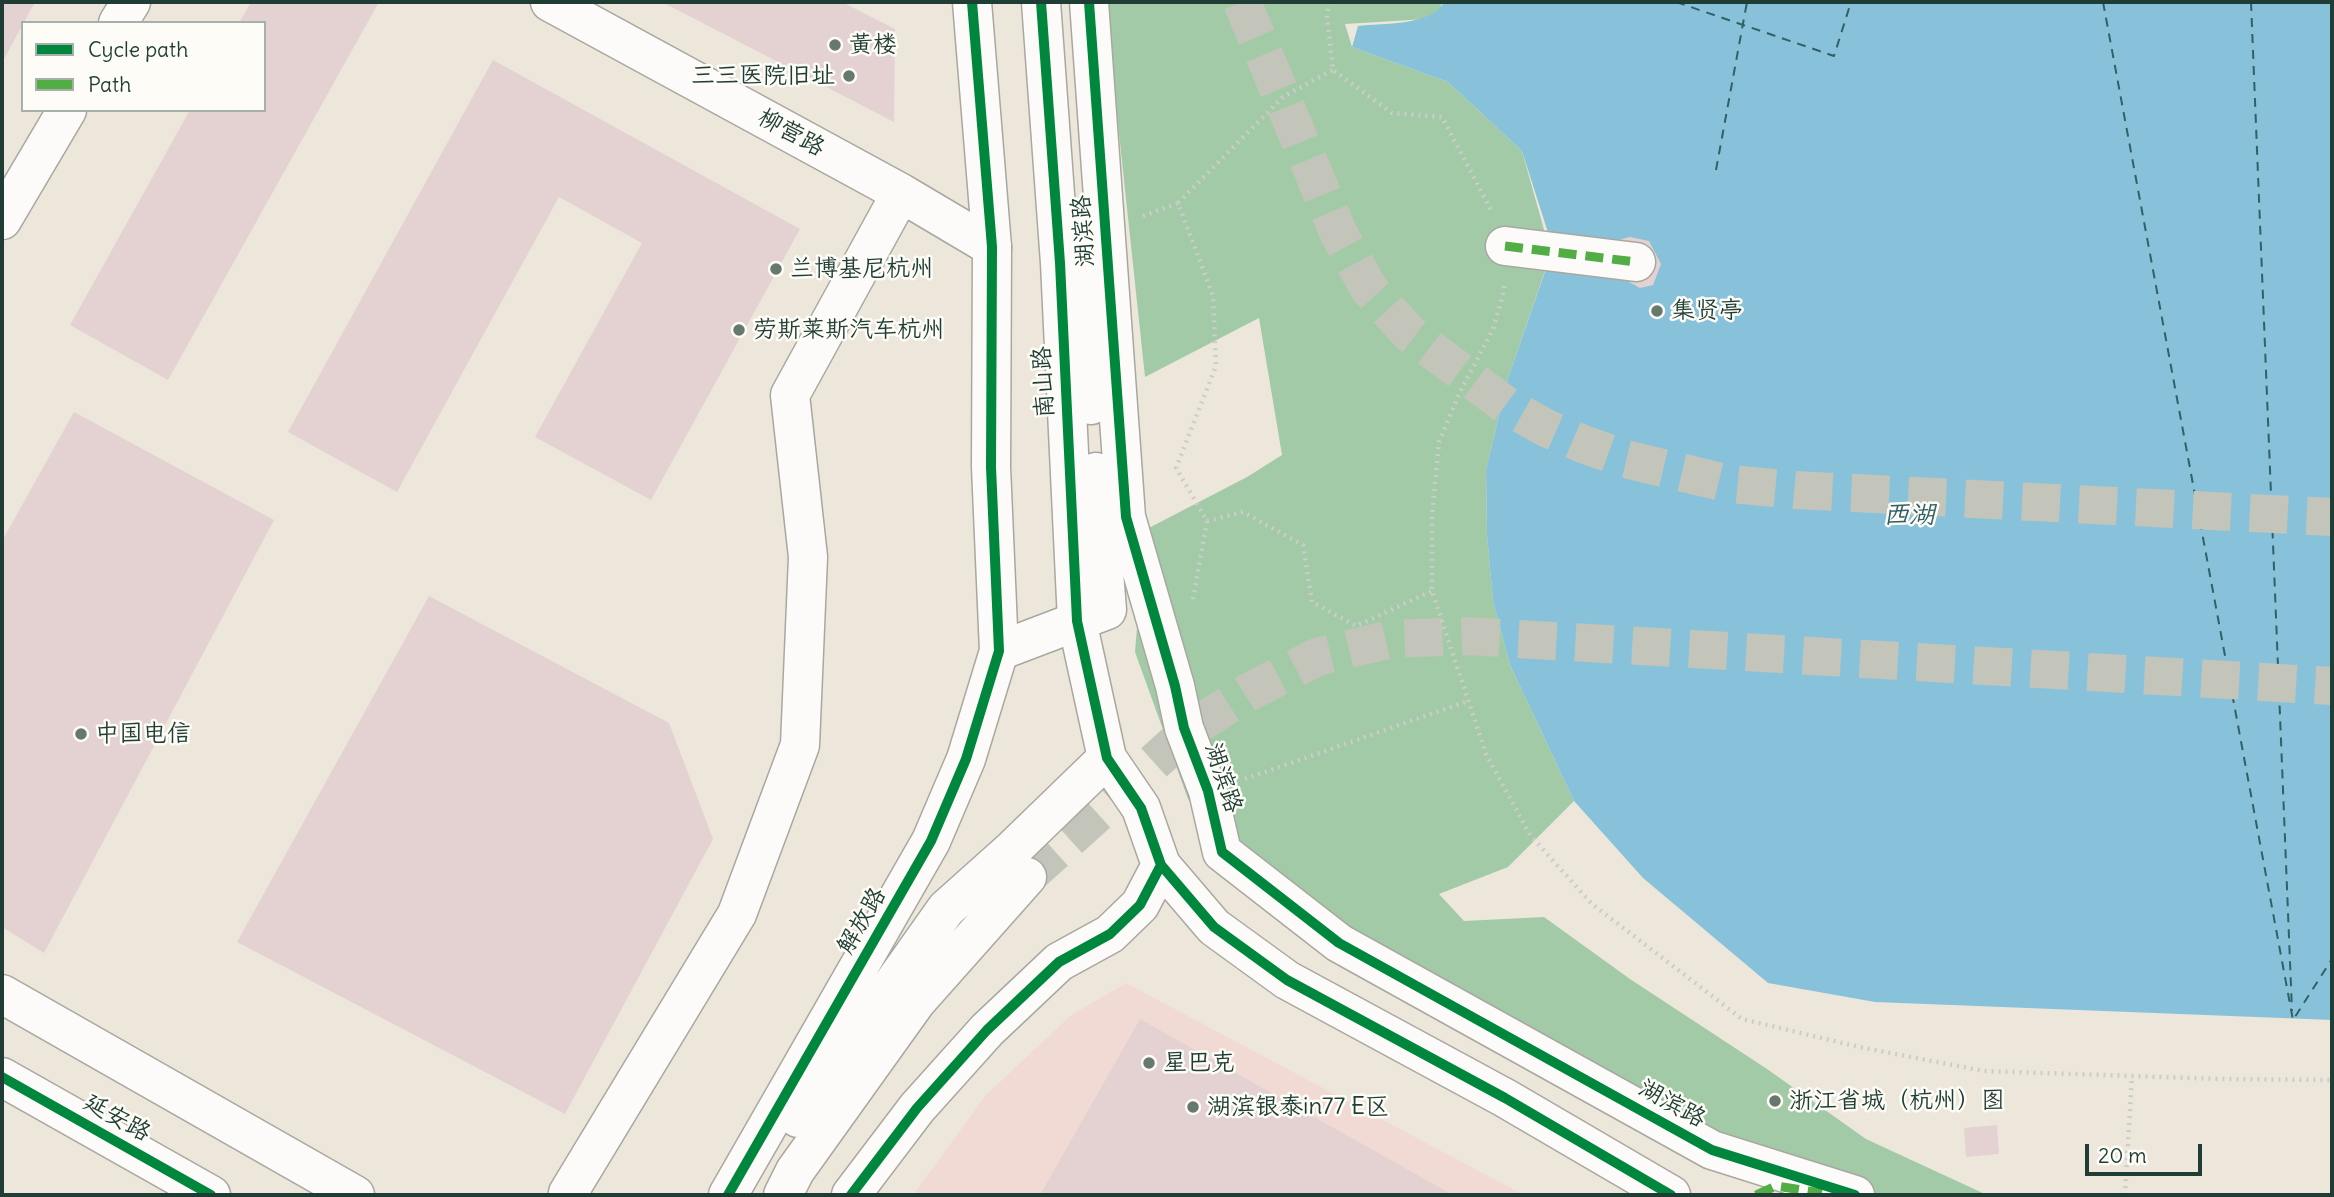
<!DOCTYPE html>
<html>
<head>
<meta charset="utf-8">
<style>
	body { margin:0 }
	#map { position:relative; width:2334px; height:1197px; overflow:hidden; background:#ede7db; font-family:Delius,sans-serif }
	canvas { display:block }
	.frame { position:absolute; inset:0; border:4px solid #1f3d34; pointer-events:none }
	.legend { position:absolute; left:21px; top:21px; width:245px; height:91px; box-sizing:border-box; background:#fdfcf7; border:2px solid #a4b0a9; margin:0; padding:9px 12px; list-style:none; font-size:21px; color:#1f3d34 }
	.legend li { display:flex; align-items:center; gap:14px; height:35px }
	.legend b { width:35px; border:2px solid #a4b0a9 }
	.scale { position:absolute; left:2085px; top:1144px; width:117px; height:32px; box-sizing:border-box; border:4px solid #1f3d34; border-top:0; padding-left:9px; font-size:21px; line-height:24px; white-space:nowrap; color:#1f3d34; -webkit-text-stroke:5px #fdfcf7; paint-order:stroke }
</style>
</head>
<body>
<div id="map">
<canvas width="2334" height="1197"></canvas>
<div class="frame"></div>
<ul class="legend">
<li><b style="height:9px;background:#00873e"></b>Cycle path</li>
<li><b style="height:9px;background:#52ad45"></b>Path</li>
</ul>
<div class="scale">20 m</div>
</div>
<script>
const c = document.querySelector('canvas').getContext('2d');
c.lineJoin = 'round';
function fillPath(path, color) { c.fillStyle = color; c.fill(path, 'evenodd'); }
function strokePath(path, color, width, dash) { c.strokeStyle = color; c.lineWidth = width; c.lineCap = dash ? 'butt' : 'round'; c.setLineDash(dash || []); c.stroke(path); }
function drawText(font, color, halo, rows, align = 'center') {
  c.font = font + ' Delius,"LXGW WenKai TC",sans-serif'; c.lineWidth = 5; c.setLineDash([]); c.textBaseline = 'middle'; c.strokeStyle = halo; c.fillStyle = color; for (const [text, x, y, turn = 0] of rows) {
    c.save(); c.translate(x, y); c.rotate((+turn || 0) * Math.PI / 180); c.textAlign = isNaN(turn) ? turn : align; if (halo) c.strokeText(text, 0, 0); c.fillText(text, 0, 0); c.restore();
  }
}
fillPath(new Path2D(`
	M1126,983L1524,1195H913L986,1095L1070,1016Z`), '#f2dad4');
fillPath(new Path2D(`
	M1105,2H1442L1441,8L1426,19L1345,24L1352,47L1448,82L1522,151L1550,251L1549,259L1508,378L1486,470L1487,535L1493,601L1510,665L1574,801L1508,867L1439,894L1464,921L1544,917L1630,979L1767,1069L1866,1139L1987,1195H1793L1339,943L1198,814L1188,799L1135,652L1145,530L1247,477L1282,455L1259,318L1145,377Z`), '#a3caa7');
fillPath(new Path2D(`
	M1444,2H2332V1020L1875,1002L1768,983L1643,878L1574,801L1510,665L1493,601L1487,535L1486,470L1508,378L1549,260L1551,242L1522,151L1448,82L1352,47L1358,26C1383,23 1432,26 1444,2Z`), '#88c2da');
strokePath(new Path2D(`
	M1676,2L1834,56L1851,2
	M2103,2L2293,1020L2332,959
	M2251,2L2292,1011
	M1716,170L1747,2`), '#316066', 2, [9, 7]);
fillPath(new Path2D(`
	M2,2H35L2,63Z
	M251,2H379L168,380L70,325L190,110H264V23H239Z
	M662,2H842L895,29L894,122Z
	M493,60L800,229L651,500L535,437L642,243L559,197L397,492L288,432Z
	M1630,237L1649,241L1661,264L1653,285L1640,288L1615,274L1614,241Z
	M74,412L274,520L44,953L2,927V541Z
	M429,596L669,723L713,839L565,1114L237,942Z
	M1140,1019L1453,1195H1040Z
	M1997,1125L1999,1154L1966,1157L1964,1128Z`), '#e3d2d1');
strokePath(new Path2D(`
	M1242,2L1338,232L1369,289L1409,333L1507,406L1546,428L1583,444L1625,459L1730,484L1795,490L2332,517
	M1027,877L1192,728L1247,693L1317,657L1391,639L1467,636L2332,686`), '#c4c5ba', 38, [38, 19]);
const minor = new Path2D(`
	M550,2L901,193L992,247
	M1089,2L1126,517L1175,686L1184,728L1208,791L1222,852L1339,943L1712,1150L1855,1195
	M118,23L131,2
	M2,220L67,110
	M1079,221L1091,405
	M1505,246L1636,262
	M999,651L1107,610L1096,472
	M1161,865L1214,927L1287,980L1505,1098L1671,1195
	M572,1195L568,1193L737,914L800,745L808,557L790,395L901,193`);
const major = new Path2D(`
	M2,994L355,1195
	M2,1077L211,1195
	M798,1118L946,909L1012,850L1107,758
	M728,1195L931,841L966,759L999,651L991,467L992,247L972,2
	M783,1195L795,1171L916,1002L1027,877
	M851,1195L917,1108L987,1030L1059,962L1110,934L1140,905L1161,865L1141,808L1107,758L1077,621L1060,263L1041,2`);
strokePath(minor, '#a8a8a0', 41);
strokePath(major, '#a8a8a0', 41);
strokePath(new Path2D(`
	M1329,2L1327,16L1333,70L1392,113L1442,117L1491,210
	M1143,216L1178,203
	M1504,286L1503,295L1493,329L1459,394L1439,442L1432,516V591L1486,754L1530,835L1592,904L1742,1019L1859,1047L1984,1071L2222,1079L2332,1080
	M1207,521L1243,512L1303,545L1312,602L1356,626L1432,591
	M1193,599L1207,521L1176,468L1216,366L1213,296L1178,203L1284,96L1333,70
	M1245,779L1468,701
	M2125,1195L2132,1076`), '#cbcdc9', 4.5, [2, 5]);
strokePath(minor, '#fcfbfa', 38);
strokePath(major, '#fcfbfa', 38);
strokePath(new Path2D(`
	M1505,246L1636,262
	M1756,1195L1776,1186L1822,1193`), '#52ad45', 9, [18, 9]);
strokePath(new Path2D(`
	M1089,2L1126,517L1175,686L1184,728L1208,791L1222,852L1339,943L1712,1150L1855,1195
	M1161,865L1214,927L1287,980L1505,1098L1671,1195
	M2,1077L211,1195
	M728,1195L931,841L966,759L999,651L991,467L992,247L972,2
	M851,1195L917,1108L987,1030L1059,962L1110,934L1140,905L1161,865L1141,808L1107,758L1077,621L1060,263L1041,2`), '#00873e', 10);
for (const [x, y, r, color] of [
	[835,45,7,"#67786e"],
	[849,76,7,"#67786e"],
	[776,269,7,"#67786e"],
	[1657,311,7,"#67786e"],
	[739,330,7,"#67786e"],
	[81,734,7,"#67786e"],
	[1149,1063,7,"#67786e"],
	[1775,1101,7,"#67786e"],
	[1193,1107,7,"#67786e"]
]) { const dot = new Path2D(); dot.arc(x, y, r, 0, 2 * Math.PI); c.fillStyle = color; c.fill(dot); strokePath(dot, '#fdfcf7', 2.5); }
drawText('24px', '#1f3d34', '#fdfcf7', [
	["黄楼",849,45],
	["三三医院旧址",835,76,"right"],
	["兰博基尼杭州",790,269],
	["集贤亭",1671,311],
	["劳斯莱斯汽车杭州",753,330],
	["中国电信",95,734],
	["星巴克",1163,1063],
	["浙江省城（杭州）图",1789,1101],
	["湖滨银泰in77 E区",1207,1107]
], 'left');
drawText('24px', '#1f3d34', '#fdfcf7', [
	["柳营路",791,133,29],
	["湖滨路",1084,231,-94],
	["南山路",1044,382,-93],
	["湖滨路",1223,778,72],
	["解放路",862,921,-60],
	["湖滨路",1672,1104,29],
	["延安路",117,1118,29]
]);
drawText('italic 26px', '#316066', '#fdfcf7', [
	["西湖",1909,516]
]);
</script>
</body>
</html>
